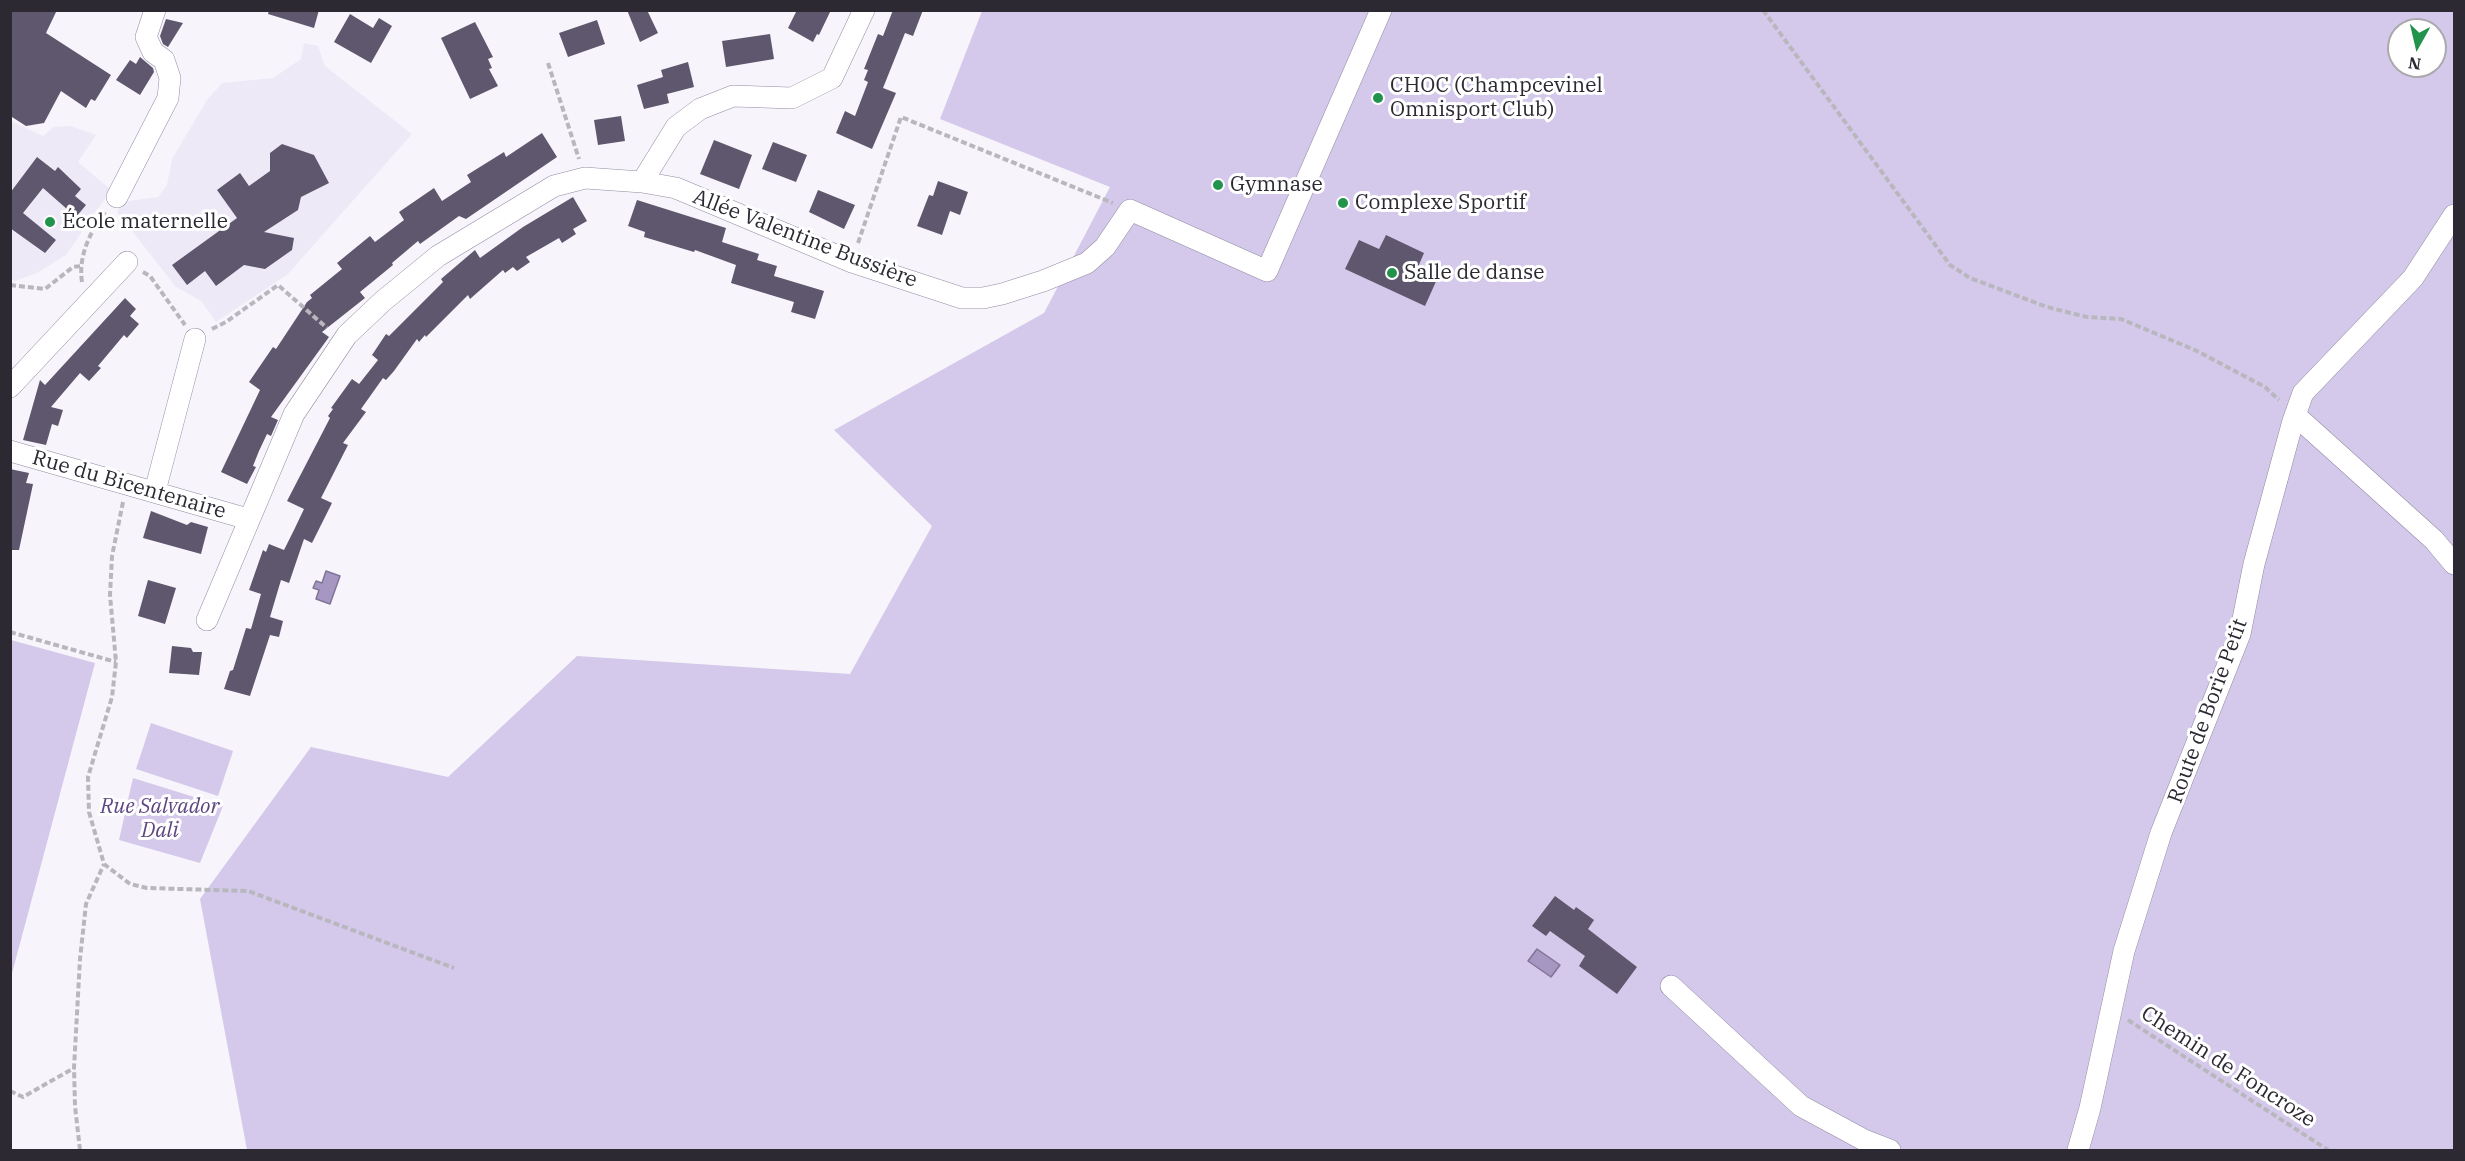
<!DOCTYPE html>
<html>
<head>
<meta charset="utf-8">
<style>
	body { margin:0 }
	#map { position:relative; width:2465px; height:1161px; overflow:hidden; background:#f7f5fb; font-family:"IBM Plex Serif",serif }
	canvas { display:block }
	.frame { position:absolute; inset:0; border:12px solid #2d2933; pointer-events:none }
	.north { position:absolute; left:2387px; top:18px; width:60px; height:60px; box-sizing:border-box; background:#fff; border:2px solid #aba9ad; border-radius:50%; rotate:188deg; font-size:16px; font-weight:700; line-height:24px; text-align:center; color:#2d2933 }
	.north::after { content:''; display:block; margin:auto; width:21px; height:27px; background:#22934c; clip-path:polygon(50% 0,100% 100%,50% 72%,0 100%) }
</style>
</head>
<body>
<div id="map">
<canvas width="2465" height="1161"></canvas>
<div class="frame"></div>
<div class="north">N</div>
</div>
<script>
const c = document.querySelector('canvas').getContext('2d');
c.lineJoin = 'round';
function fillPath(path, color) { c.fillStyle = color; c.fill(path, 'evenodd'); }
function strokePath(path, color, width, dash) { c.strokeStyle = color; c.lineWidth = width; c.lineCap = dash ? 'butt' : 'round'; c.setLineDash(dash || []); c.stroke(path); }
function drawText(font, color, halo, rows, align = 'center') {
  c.font = font + ' "IBM Plex Serif",serif'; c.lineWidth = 6; c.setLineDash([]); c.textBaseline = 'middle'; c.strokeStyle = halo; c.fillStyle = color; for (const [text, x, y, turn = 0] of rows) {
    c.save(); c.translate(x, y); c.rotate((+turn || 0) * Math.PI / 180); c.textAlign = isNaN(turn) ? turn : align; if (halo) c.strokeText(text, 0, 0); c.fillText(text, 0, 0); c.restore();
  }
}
fillPath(new Path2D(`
	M304,43L318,46L325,66L412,134L288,274L216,322L201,301L176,287L117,212L121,202L158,197L167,185L172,159L207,100L222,83L273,78L301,59Z
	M11,121L43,136L54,127L71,126L96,135L78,162L111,190L66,255L37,273L15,281L11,279Z`), '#ede9f7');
fillPath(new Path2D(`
	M982,11H2454V1150H247L200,899L311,747L448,777L577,656L850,674L932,526L834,430L1044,313L1110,187L940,119ZM2399,30H2435V66H2399Z
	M11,640L95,663L11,977L10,640Z
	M151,723L233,751L218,796L136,769Z
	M133,778L223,806L200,863L119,840Z`), '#d4c9ea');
const water = new Path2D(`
	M326,571L340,576L330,604L316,599L319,590L313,588L316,581L322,583Z
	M1537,949L1560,965L1551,977L1528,961Z`);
fillPath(water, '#a596c2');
strokePath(water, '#817597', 1.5);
fillPath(new Path2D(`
	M10,10H57L46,33L111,75L95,101L91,99L86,108L61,91L44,123L26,126L12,117Z
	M269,10H319L314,28L268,14Z
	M627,10H647L658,33L640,42Z
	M797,10H831L819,35L817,34L813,42L788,28Z
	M893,10H923L913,36L905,33L883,88L896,93L872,149L836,133L845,111L855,116L868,82L864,80L868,70L864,69L878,34L883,36Z
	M350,14L373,28L379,18L392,26L371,63L334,42Z
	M166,19L183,23L168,47L163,44L160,36Z
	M597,20L605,44L568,57L559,33Z
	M475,22L493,57L488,59L492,68L489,69L498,86L470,99L441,38Z
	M770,34L774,59L726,67L722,41Z
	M140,57L153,68L154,72L140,95L116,80L130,60L136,64Z
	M688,62L694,87L667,94L669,103L644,109L637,85L663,77L661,70Z
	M621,116L625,141L598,145L594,120Z
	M542,133L557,157L466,219L459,216L420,244L418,241L392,263L393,265L360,292L365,298L322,332L329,337L271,417L278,420L271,436L267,434L259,451L253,466L256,467L247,484L221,472L260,390L249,382L273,347L276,349L307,302L312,298L310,295L342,269L337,263L370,236L375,242L404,220L399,212L434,188L442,201L471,182L467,175L504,152L506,157Z
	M714,140L752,155L739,189L700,174Z
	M773,142L807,155L796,182L762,169Z
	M282,144L314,155L329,183L301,197L298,210L264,232L294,238L292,250L265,269L244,265L216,286L205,271L187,285L172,265L237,218L217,190L240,173L249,186L270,171V153Z
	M37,157L55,171L58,167L81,189L75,196L86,205L76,217L43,188L23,213L56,240L45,253L10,228V193Z
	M938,181L968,192L960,215L950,211L942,235L917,226L929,195L933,196Z
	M818,190L855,205L844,229L809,212Z
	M573,197L587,221L573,229L576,234L562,243L559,238L526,257L530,262L517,271L513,267L505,273L503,270L470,299L468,295L426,337L425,335L419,342L417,339L394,371L386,380L383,378L361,409L366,412L343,443L348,445L321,498L332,503L312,543L304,539L289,583L281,580L270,617L283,621L279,637L270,635L250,696L224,689L230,671L233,670L246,628L251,629L261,594L249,590L263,550L266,552L269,544L284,550L294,530L304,509L287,501L330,418L328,416L333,409L331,408L352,379L359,384L378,360L372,355L386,334L389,336L443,282L441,279L475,250L480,258L523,227Z
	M637,200L726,228L722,242L759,254L757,260L777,266L774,276L824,291L815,319L791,312L794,302L731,283L736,265L695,250L694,252L644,237L645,232L628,226Z
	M1386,235L1424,253L1418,267L1438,277L1425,306L1345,269L1359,240L1379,249Z
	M125,298L136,309L130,316L139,324L127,338L124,335L98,366L101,368L89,381L80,373L51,407L63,410L58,426L52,424L46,445L23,440L40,380L45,385Z
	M10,469L29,473L26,483L33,484L19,550H10Z
	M151,511L187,525L191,522L208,527L201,554L143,538Z
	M148,580L176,588L165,624L138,616Z
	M172,646L191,648L193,652H202L199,675L169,673Z
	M1555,896L1574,910L1576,907L1594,920L1588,929L1637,967L1617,994L1579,966L1585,956L1550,931L1546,936L1532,926Z`), '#5f576d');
const minor = new Path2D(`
	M642,182L676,127L700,109L733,96L792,98L832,78L864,10
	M117,197L168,98L170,78L164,60L153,52L146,37L155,10
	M10,387L127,262
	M2295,415L2434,540L2454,564
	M10,451L248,519
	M155,491L195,339
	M207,620L294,414L347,335L383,301L438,256L554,186L585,178L642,182L676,188L852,262L962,298H983L1002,294L1043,281L1087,263L1105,247L1130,210L1267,271L1381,10
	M1671,986L1801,1106L1864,1140L1890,1150
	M2078,1150L2090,1108L2124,951L2161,833L2240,634L2254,564L2293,421L2303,393L2413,278L2454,215`);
strokePath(minor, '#938ba3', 22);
strokePath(new Path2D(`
	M1763,10L1950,265L1970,278L2047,307L2087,317L2121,319L2197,351L2265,387L2279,400
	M548,63L579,159
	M858,243L901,117L1113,203
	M143,272L150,276L185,325
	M82,282C78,256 90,232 105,212
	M10,285L45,289L73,267L81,266
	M212,329L226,322L278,285L327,328
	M123,502L112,556L110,595L116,662L112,697L88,777L89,812L104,864L130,884L147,888L248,891L454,968
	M10,632L116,662
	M2128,1020L2328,1150
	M10,1091L23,1097L74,1068
	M80,1150L75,1106L74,1068L80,959L86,904L104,864`), '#b9b7be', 4, [6, 3]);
strokePath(minor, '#fff', 21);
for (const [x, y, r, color] of [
	[1378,98,6,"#22934c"],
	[1218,185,6,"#22934c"],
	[1343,203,6,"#22934c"],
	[50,222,6,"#22934c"],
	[1392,273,6,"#22934c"]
]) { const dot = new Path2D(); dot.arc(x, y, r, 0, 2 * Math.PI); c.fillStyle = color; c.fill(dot); strokePath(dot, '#fff', 2); }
drawText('21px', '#2d2933', '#fff', [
	["CHOC (Champcevinel",1390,86],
	["Omnisport Club)",1390,110],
	["Gymnase",1230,185],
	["Complexe Sportif",1355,203],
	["École maternelle",62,222],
	["Salle de danse",1404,273]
], 'left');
drawText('21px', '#2d2933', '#fff', [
	["Allée Valentine Bussière",805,239,21],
	["Rue du Bicentenaire",129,485,16],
	["Route de Borie Petit",2208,711,-70],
	["Chemin de Foncroze",2228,1067,33]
]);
drawText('italic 21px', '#5d4680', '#fff', [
	["Rue Salvador",160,807],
	["Dali",160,831]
]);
</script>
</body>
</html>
